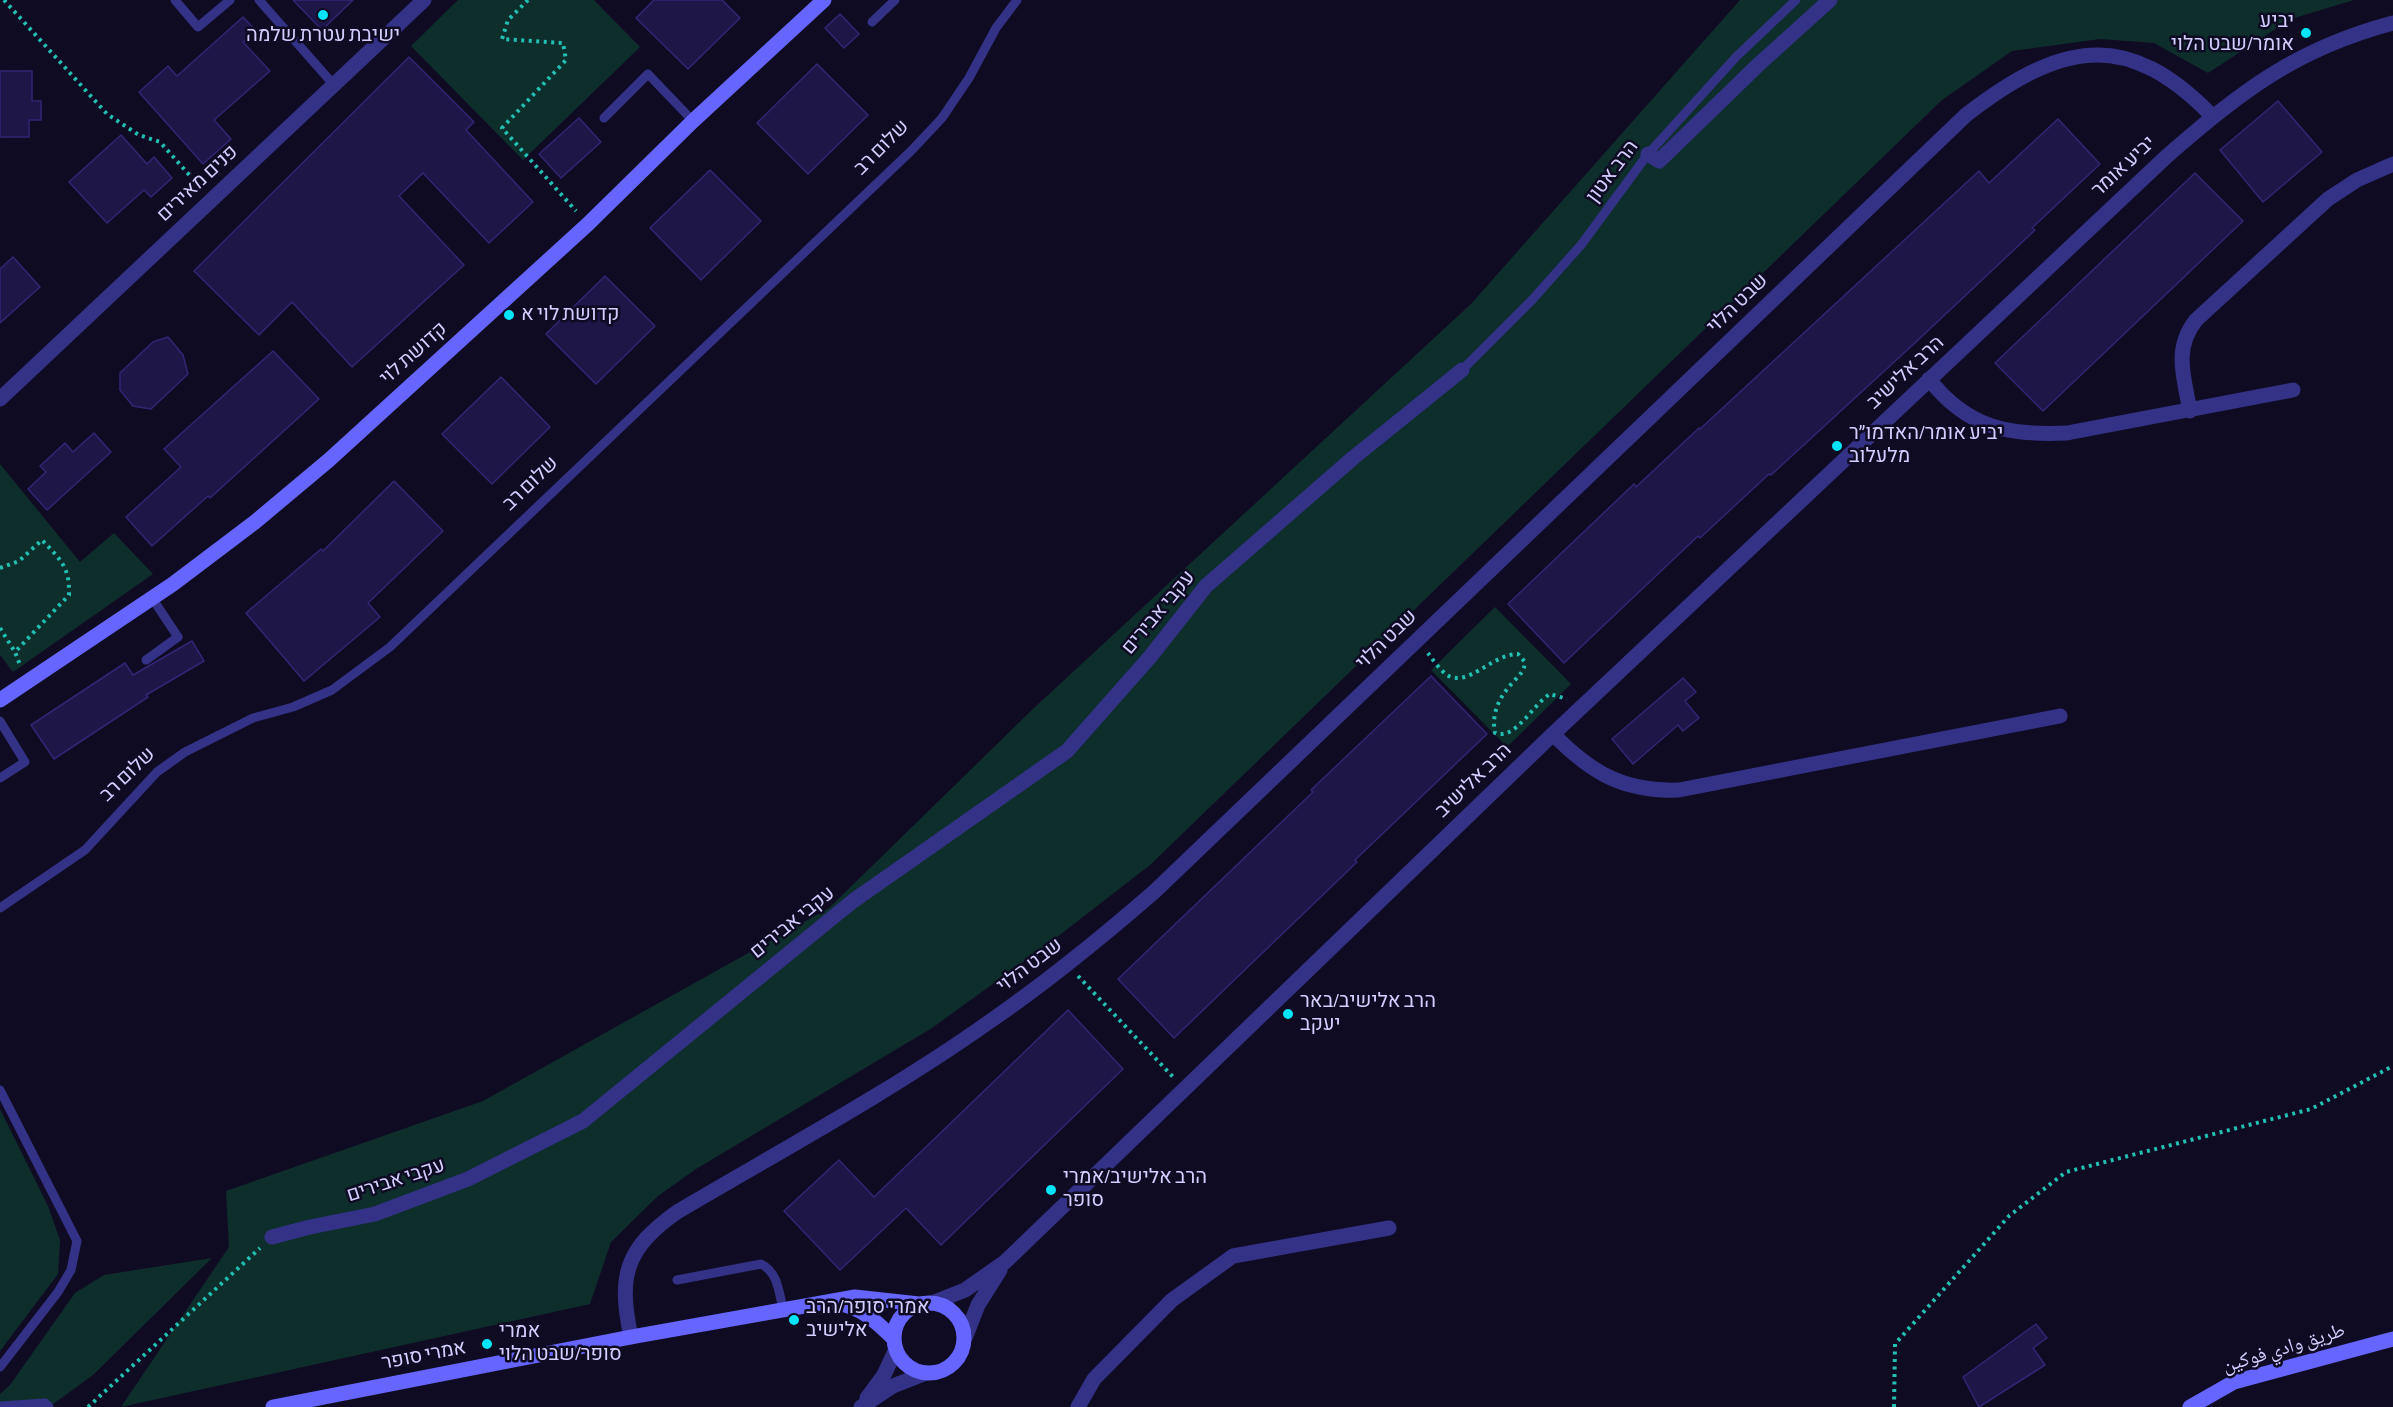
<!DOCTYPE html>
<html>
<head>
<meta charset="utf-8">
<style>
	body { margin:0 }
	canvas { display:block; background:#0f0b23 }
</style>
</head>
<body>
<canvas width="2393" height="1407"></canvas>
<script>
const c = document.querySelector('canvas').getContext('2d');
c.lineJoin = 'round';
function fillPath(path, color) { c.fillStyle = color; c.fill(path, 'evenodd'); }
function strokePath(path, color, width, dash) { c.strokeStyle = color; c.lineWidth = width; c.lineCap = dash ? 'butt' : 'round'; c.setLineDash(dash || []); c.stroke(path); }
function drawText(font, color, halo, rows, align = 'center') {
  c.font = font + ' "Sofia Sans Condensed","Noto Naskh Arabic",Heebo,sans-serif'; c.lineWidth = 5; c.setLineDash([]); c.textBaseline = 'middle'; c.strokeStyle = halo; c.fillStyle = color; for (const [text, x, y, turn = 0] of rows) {
    c.save(); c.translate(x, y); c.rotate((+turn || 0) * Math.PI / 180); c.textAlign = isNaN(turn) ? turn : align; if (halo) c.strokeText(text, 0, 0); c.fillText(text, 0, 0); c.restore();
  }
}
fillPath(new Path2D(`
	M458,0H594L640,47L523,160L411,46Z
	M1740,0H2354L2291,19L2208,73L2154,43L2100,39L2012,51L1942,100L1150,865L1052,941L932,1028L696,1169L658,1196L611,1242L590,1304L121,1407L229,1247L226,1191L483,1101L829,908L1035,707L1471,304Z
	M0,464L80,562L114,533L153,574L13,672L0,655Z
	M1495,607L1571,684L1507,747L1431,670Z
	M0,1109L48,1206L60,1240L58,1274L0,1351Z
	M212,1258L93,1375L49,1407H0V1394L10,1385L75,1293L104,1275Z`), '#0e2e2c');
const building = new Path2D(`
	M293,0H353L322,30Z
	M654,0H722L740,18L688,69L636,18Z
	M840,14L859,34L844,48L825,28Z
	M243,17L256,31L243,42L270,71L214,120L231,139L203,164L139,92L168,66L177,76Z
	M409,57L474,122L466,130L533,202L489,243L423,173L399,196L464,265L352,367L292,302L259,335L194,271Z
	M817,64L868,115L808,174L757,123Z
	M0,71H32V101H41V120H29V137H0Z
	M2278,101L2322,152L2263,202L2220,150Z
	M579,118L601,142L561,178L539,154Z
	M2058,119L2100,164L2032,228L2035,230L1917,341L1771,475L1769,474L1700,538L1698,536L1564,663L1508,604L1634,484L1636,487L1699,428L1700,429L1979,171L1989,183Z
	M121,135L147,164L154,157L172,178L151,197L144,190L107,223L69,182Z
	M710,170L761,221L701,280L650,228Z
	M2195,173L2243,221L2043,411L1995,363Z
	M13,257L40,287L0,323V269Z
	M605,276L655,326L596,384L546,334Z
	M168,337L183,355L188,374L151,409L133,406L120,390V373L153,342Z
	M273,351L319,399L210,498L208,496L152,546L126,517L181,467L164,449Z
	M501,377L550,427L492,484L442,434Z
	M94,433L111,452L47,510L28,489L46,472L40,466L65,443L73,452Z
	M394,481L443,531L368,603L380,617L304,681L246,613L321,549L323,551Z
	M192,641L204,661L146,695L148,697L54,759L31,725L125,663L133,675Z
	M1431,676L1487,734L1355,860L1357,862L1174,1038L1118,979L1313,792L1311,790Z
	M1683,678L1696,692L1685,701L1699,718L1683,731L1678,725L1633,764L1612,739Z
	M1068,1010L1123,1069L941,1245L906,1208L840,1270L784,1211L839,1160L874,1197Z
	M2036,1324L2047,1338L2033,1348L2045,1365L1979,1407L1963,1377Z`);
fillPath(building, '#1e1646');
strokePath(building, '#332575', 1.5);
strokePath(new Path2D(`
	M4,0L107,114L139,135L160,142L201,188
	M528,0L508,20L502,39L563,43L566,60L502,128L576,211
	M0,568L19,561L42,540C60,559 70,567 69,595L15,652L20,665
	M0,628L15,652
	M1428,653C1433,660 1440,670 1447,675C1468,688 1492,654 1518,654L1525,662C1524,672 1520,674 1514,681C1500,696 1491,712 1495,733C1515,741 1533,704 1550,694L1567,699
	M1078,976L1174,1078
	M88,1407L260,1248
	M1894,1407L1895,1344L2009,1216L2066,1172L2311,1109L2393,1066`), '#22bfb3', 4, [3, 4.5]);
strokePath(new Path2D(`
	M175,0L198,27L230,0
	M259,0L334,85
	M872,22L895,0
	M604,118L648,74L693,121
	M1462,370L1532,300L1581,245L1648,154L1736,57L1796,0
	M146,660L178,637L152,598
	M0,721L25,762L0,778
	M0,908L85,850L157,772L185,752L253,718L293,707L332,690L390,647L911,151L942,118L969,78L996,28L1017,0
	M0,1090L77,1241L71,1270L58,1292L0,1367
	M677,1280L761,1264C778,1272 779,1293 783,1309
	M0,1406L45,1403L49,1407`), '#333287', 9);
strokePath(new Path2D(`
	M1648,154L1659,161L1758,65L1830,0
	M1929,379C1967,428 2009,436 2067,433L2293,390
	M0,399L424,0
	M2190,411C2184,377 2173,349 2196,320L2328,199L2357,180L2393,164
	M1553,734C1591,773 1624,792 1679,790L2060,716
	M272,1237L310,1227L375,1214L468,1179L583,1121L853,901L1067,751L1150,657L1206,586L1353,458L1462,370
	M932,1303L965,1290L1005,1262L1553,734L2167,156C2242,91 2295,49 2393,23
	M631,1337C618,1276 625,1249 677,1212C782,1150 890,1092 989,1022C1047,982 1101,938 1154,892L1966,115C2058,44 2126,26 2213,117
	M965,1338L978,1305L1000,1270
	M867,1398L884,1375L896,1349
	M861,1407L893,1386L926,1373
	M1078,1407L1094,1379L1172,1300L1233,1256L1389,1228`), '#333287', 15);
strokePath(new Path2D(`
	M0,700L173,584L255,522L329,460L588,224L693,121L824,0
	M894 1338a35 35 0 1 1 70 0a35 35 0 1 1-70 0Z
	M836,1303C860,1306 877,1322 894,1339
	M273,1407L631,1337L855,1297L919,1304
	M2190,1407L2234,1382L2393,1339`), '#6665ff', 15);
for (const [x, y, r, color] of [
	[323,15,6,"#00e5f9"],
	[2306,33,6,"#00e5f9"],
	[509,315,6,"#00e5f9"],
	[1837,446,6,"#00e5f9"],
	[1288,1014,6,"#00e5f9"],
	[1051,1190,6,"#00e5f9"],
	[794,1320,6,"#00e5f9"],
	[487,1344,6,"#00e5f9"]
]) { const dot = new Path2D(); dot.arc(x, y, r, 0, 2 * Math.PI); c.fillStyle = color; c.fill(dot); strokePath(dot, '#0f0b23', 2); }
drawText('20px', '#d2ceff', '#0f0b23', [
	["יביע",2294,22,"right"],
	["אומר/שבט הלוי",2294,45,"right"],
	["ישיבת עטרת שלמה",323,36,"center"],
	["קדושת לוי א",521,315],
	["יביע אומר/האדמו״ר",1849,434],
	["מלעלוב",1849,457],
	["הרב אלישיב/באר",1300,1002],
	["יעקב",1300,1025],
	["הרב אלישיב/אמרי",1063,1178],
	["סופר",1063,1201],
	["אמרי סופר/הרב",806,1308],
	["אלישיב",806,1331],
	["אמרי",499,1332],
	["סופר/שבט הלוי",499,1355]
], 'left');
drawText('20px', '#d2ceff', '#0f0b23', [
	["שלום רב",882,148,-45],
	["יביע אומר",2124,167,-43],
	["הרב אטון",1613,172,-53],
	["פנים מאירים",198,184,-43],
	["שבט הלוי",1738,304,-44],
	["קדושת לוי",414,354,-42],
	["הרב אלישיב",1906,373,-43],
	["שלום רב",531,484,-44],
	["עקבי אבירים",1159,613,-50],
	["שבט הלוי",1387,640,-44],
	["שלום רב",128,775,-44],
	["הרב אלישיב",1474,781,-44],
	["עקבי אבירים",793,923,-39],
	["שבט הלוי",1030,966,-37],
	["עקבי אבירים",396,1181,-18],
	["طريق وادي فوکين",2284,1349,-17],
	["אמרי סופר",424,1356,-11]
]);
</script>
</body>
</html>
